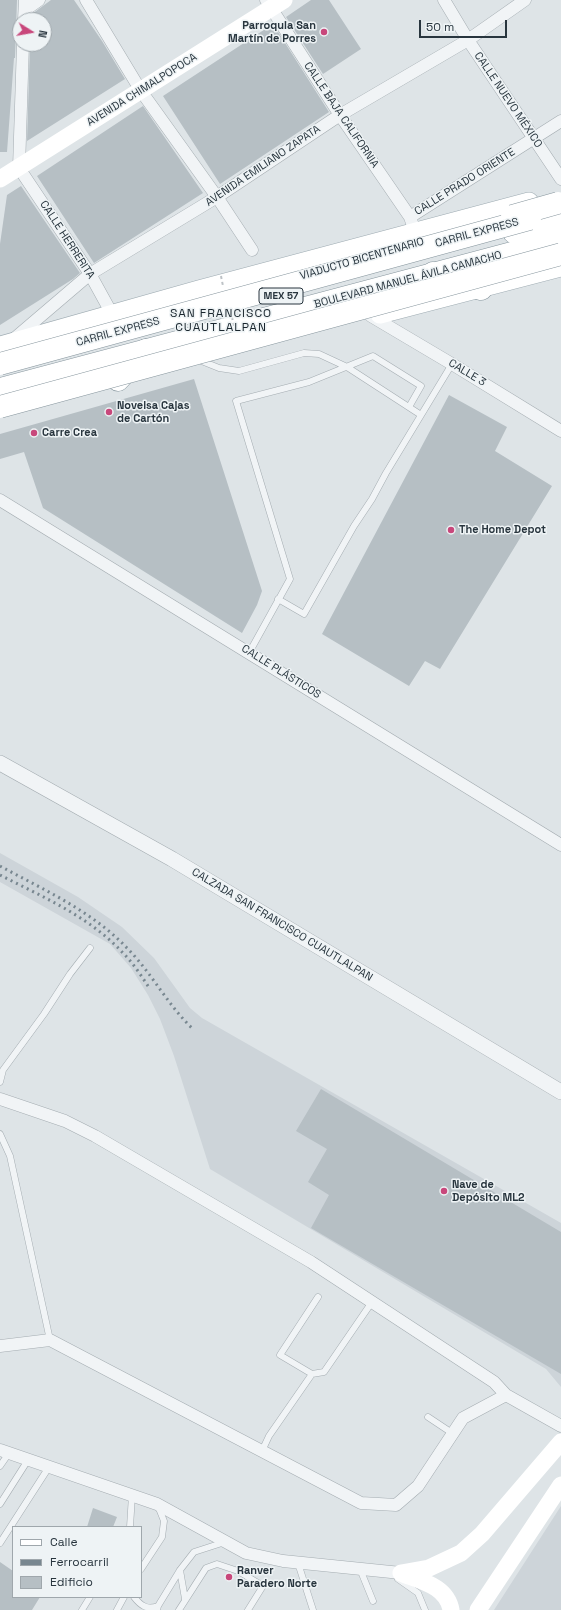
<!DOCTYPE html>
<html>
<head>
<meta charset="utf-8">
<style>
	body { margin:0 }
	#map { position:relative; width:561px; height:1610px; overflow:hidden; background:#dee4e7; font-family:"Space Grotesk",sans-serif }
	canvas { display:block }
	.legend { position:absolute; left:12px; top:1526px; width:130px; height:72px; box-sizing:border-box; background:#eef3f5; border:1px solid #9fa7ac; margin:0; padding:5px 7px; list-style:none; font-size:12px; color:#28353e }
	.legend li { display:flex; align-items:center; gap:8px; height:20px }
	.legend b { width:20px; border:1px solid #9fa7ac }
	.north { position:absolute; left:12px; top:12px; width:40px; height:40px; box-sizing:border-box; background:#eef3f5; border:1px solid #9fa7ac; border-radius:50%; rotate:101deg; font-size:11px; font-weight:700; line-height:16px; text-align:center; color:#28353e }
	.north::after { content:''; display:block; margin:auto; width:14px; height:18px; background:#c8477b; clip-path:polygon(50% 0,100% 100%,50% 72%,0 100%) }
	.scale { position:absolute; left:419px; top:20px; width:88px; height:18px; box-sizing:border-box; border:2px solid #28353e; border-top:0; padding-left:5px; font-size:12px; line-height:14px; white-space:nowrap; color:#28353e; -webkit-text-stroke:3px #eef3f5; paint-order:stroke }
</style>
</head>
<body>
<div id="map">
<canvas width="561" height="1610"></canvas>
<ul class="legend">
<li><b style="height:5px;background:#fff"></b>Calle</li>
<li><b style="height:5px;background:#788790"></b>Ferrocarril</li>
<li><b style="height:11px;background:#b6bfc4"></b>Edificio</li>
</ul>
<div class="north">N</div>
<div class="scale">50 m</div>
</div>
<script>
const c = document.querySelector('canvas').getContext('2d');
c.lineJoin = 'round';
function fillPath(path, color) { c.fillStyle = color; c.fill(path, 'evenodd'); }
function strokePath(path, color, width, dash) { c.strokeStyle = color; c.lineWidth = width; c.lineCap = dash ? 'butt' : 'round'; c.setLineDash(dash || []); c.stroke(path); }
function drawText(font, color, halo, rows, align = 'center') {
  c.font = font + ' "Space Grotesk",sans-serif'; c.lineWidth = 3; c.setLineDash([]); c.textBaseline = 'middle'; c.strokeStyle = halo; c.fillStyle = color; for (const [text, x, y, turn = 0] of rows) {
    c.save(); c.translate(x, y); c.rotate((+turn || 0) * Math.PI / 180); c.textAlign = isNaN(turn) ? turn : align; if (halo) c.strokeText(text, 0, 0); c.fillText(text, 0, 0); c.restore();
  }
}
fillPath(new Path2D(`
	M0,853L78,897L122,927L154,958L190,1008L202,1018L561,1223V1387L546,1369L210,1169L174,1056L160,1019L148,995L131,968L110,944L0,882Z
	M561,1506V1610H494Z`), '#cdd4d9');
fillPath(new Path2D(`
	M0,0H17L15,58H14L7,152H0Z
	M51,0H74L102,41L125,79L27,141L30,44H44V20H32V14Z
	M311,0H329L361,49L323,74L286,17Z
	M273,24L329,112L220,184L163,96Z
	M143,106L203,193L94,263L37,176Z
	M21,186L80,273L73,279L0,325V244L7,195Z
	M194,379L262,591L257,605L242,633L43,508L24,452L0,459V434Z
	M449,395L507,427L495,451L552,486L440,669L425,661L409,686L322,634Z
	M321,1089L561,1232V1374L311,1228L329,1195L308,1182L327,1149L296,1131Z
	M93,1508L117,1517L113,1527H87Z
	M0,1562L13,1571V1597H40L32,1610H0Z`), '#b6bfc4');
const service = new Path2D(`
	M199,360L219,368L239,371L304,353L319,354L347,367L421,415
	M278,599L304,614L354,526L372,499L386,473L452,364
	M249,653L290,579L236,401L309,382L373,356L421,386L409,407
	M0,1082L3,1070L44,1014L70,974L90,948
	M0,1134L10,1156L50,1340
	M312,1374L280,1355L318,1297
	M428,1417L452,1433
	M262,1451L269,1436L312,1374L324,1372L372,1302
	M0,1466L9,1453
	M0,1504L28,1460
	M130,1527L132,1495
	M0,1543L49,1467
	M298,1563L313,1610
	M141,1569L162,1537L164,1521L158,1506
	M360,1569L373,1601
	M180,1570L185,1599
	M398,1579L418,1593L425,1610
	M134,1597C141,1606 147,1610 158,1606
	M82,1610L90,1597
	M117,1610L124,1597
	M157,1610L158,1606L180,1570L194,1552L225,1542
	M179,1610L206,1568L217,1564L238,1571L263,1586L248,1610`);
const minor = new Path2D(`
	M86,0L141,91L217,197L252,250
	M266,0L340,115L410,217L415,232
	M444,0L468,40L561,179
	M25,10L39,0
	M24,20L25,0
	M23,44L19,168L90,274L112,314
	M410,217L561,121
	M371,316L452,364L561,431
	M15,338L90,274L217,197L340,115L468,40L525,0
	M0,500L561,845
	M0,1099L65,1121L95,1136L311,1262L494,1382L506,1395
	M0,1346L50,1340L361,1503L396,1505L418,1486L463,1418L506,1395L561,1426
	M0,1450L157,1504L246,1553L283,1561L401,1573`);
const tertiary = new Path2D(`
	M0,763L172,859L561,1092`);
const primary = new Path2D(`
	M380,314L561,267
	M0,346L199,290L529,202`);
const trunk = new Path2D(`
	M513,233L561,220
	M0,388L561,239`);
const motorway = new Path2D(`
	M433,273L481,289
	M118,380L146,350`);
strokePath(service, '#a4acb1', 7);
strokePath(minor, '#a4acb1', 13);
strokePath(tertiary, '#a4acb1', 16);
strokePath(primary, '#9eabb2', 20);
strokePath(trunk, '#86959d', 21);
strokePath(motorway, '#86959d', 23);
strokePath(service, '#f1f4f6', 6);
strokePath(minor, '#f1f4f6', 12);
strokePath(tertiary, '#f1f4f6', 15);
strokePath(new Path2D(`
	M0,179L284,0
	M401,1573L429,1568L461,1553L482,1534L561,1442
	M401,1573C421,1581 447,1586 451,1610
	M478,1610L561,1485`), '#fff', 17);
strokePath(primary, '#fff', 19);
strokePath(trunk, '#fff', 20);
strokePath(motorway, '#fff', 22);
strokePath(new Path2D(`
	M0,866C44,890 92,911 127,948C152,973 168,1006 194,1030
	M0,875C43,897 90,917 123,953C134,964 142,977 150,989`), '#788790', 3, [2, 4]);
const motorwayBridge = new Path2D(`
	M512,216L558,203
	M0,364L530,219
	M0,407L561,254`);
strokePath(motorwayBridge, '#86959d', 23, []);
strokePath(new Path2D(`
	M221,276L223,286
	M232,317L234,327`), '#bdc2c6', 2, [3, 3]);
strokePath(motorwayBridge, '#fff', 22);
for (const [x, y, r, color] of [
	[324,32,4,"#c8477b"],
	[109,412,4,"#c8477b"],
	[34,433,4,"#c8477b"],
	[451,530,4,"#c8477b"],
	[444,1191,4,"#c8477b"],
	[229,1577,4,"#c8477b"]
]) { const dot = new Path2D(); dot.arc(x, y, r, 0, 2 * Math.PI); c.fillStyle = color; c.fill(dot); strokePath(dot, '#eef3f5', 1.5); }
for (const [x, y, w] of [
	[281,296,44]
]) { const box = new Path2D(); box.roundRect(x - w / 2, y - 8, w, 16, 3); c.fillStyle = '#eef3f5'; c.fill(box); strokePath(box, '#28353e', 1); }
drawText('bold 10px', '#28353e', null, [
	["MEX 57",281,296]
]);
drawText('bold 11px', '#28353e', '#eef3f5', [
	["Parroquia San",316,26,"right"],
	["Martín de Porres",316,39,"right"],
	["Novelsa Cajas",117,406],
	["de Cartón",117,419],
	["Carre Crea",42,433],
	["The Home Depot",459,530],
	["Nave de",452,1185],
	["Depósito ML2",452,1198],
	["Ranver",237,1571],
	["Paradero Norte",237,1584]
], 'left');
drawText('11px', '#28353e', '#eef3f5', [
	["AVENIDA CHIMALPOPOCA",142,90,-32],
	["CALLE NUEVO MÉXICO",508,100,56],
	["CALLE BAJA CALIFORNIA",341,115,56],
	["AVENIDA EMILIANO ZAPATA",263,166,-34],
	["CALLE PRADO ORIENTE",465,182,-32],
	["CARRIL EXPRESS",477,233,-15],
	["CALLE HERRERITA",67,240,57],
	["VIADUCTO BICENTENARIO",362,259,-16],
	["BOULEVARD MANUEL ÁVILA CAMACHO",408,280,-15],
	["CARRIL EXPRESS",118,332,-15],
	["CALLE 3",467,373,31],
	["CALLE PLÁSTICOS",281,672,32],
	["CALZADA SAN FRANCISCO CUAUTLALPAN",282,925,31]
]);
c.letterSpacing = '1px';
drawText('12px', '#1a262e', '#eef3f5', [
	["SAN FRANCISCO",221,314],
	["CUAUTLALPAN",221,328]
]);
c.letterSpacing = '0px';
</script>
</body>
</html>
